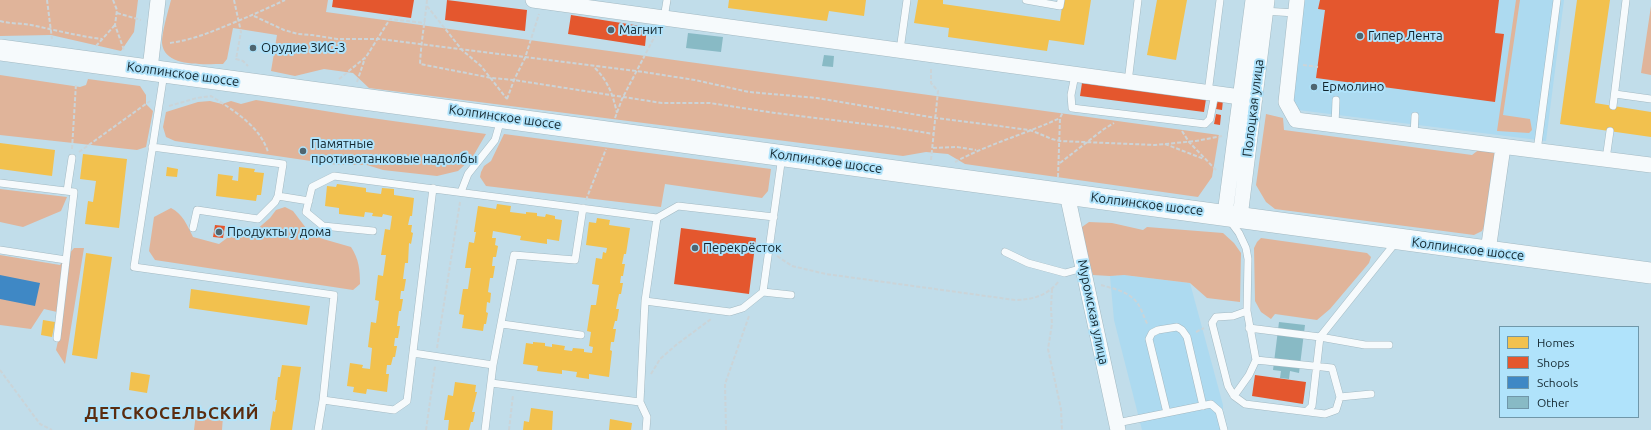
<!DOCTYPE html>
<html>
<head>
<meta charset="utf-8">
<style>
	body { margin:0 }
	#map { position:relative; width:1651px; height:430px; overflow:hidden; background:#c1ddea; font-family:Ubuntu,sans-serif }
	canvas { display:block }
	.legend { position:absolute; left:1499px; top:326px; width:140px; height:92px; box-sizing:border-box; background:#b0e3fb; border:1px solid #7097a9; margin:0; padding:5px 7px; list-style:none; font-size:12px; color:#11252d }
	.legend li { display:flex; align-items:center; gap:8px; height:20px }
	.legend b { width:20px; border:1px solid #7097a9 }
</style>
</head>
<body>
<div id="map">
<canvas width="1651" height="430"></canvas>
<ul class="legend">
<li><b style="height:11px;background:#f2c14e"></b>Homes</li>
<li><b style="height:11px;background:#e4572e"></b>Shops</li>
<li><b style="height:11px;background:#3f88c5"></b>Schools</li>
<li><b style="height:11px;background:#88bac5"></b>Other</li>
</ul>
</div>
<script>
const c = document.querySelector('canvas').getContext('2d');
c.lineJoin = 'round';
function fillPath(path, color) { c.fillStyle = color; c.fill(path, 'evenodd'); }
function strokePath(path, color, width, dash) { c.strokeStyle = color; c.lineWidth = width; c.lineCap = dash ? 'butt' : 'round'; c.setLineDash(dash || []); c.stroke(path); }
function drawText(font, color, halo, rows, align = 'center') {
  c.font = font + ' Ubuntu,sans-serif'; c.lineWidth = 4; c.setLineDash([]); c.textBaseline = 'middle'; c.strokeStyle = halo; c.fillStyle = color; for (const [text, x, y, turn = 0] of rows) {
    c.save(); c.translate(x, y); c.rotate((+turn || 0) * Math.PI / 180); c.textAlign = isNaN(turn) ? turn : align; if (halo) c.strokeText(text, 0, 0); c.fillText(text, 0, 0); c.restore();
  }
}
fillPath(new Path2D(`
	M1294,0H1564L1546,141L1282,108Z
	M1124,275L1190,283L1223,405V413L1228,430H1142L1114,320L1110,276Z`), '#addaf0');
fillPath(new Path2D(`
	M0,0H138L134,32L121,51L51,35L0,36Z
	M171,0H328L326,12L1219,135L1212,177L1198,197L965,164L948,154L926,152L903,156L369,88L353,73L324,69L295,76L271,71L277,35L233,28L227,59L223,64C205,64 164,68 162,43C162,31 168,12 171,0Z
	M1516,0H1520L1503,115L1530,119L1532,130L1529,133L1497,131Z
	M1651,6V75L1641,73Z
	M0,75L80,87L86,85L88,79L140,86L146,95V104L153,111L146,147L137,150L0,135Z
	M256,100L350,115L486,134L472,158L458,171L437,176L383,170L367,165H338L175,141L166,137L163,127L166,112L198,102L210,101L222,104L231,101L241,104Z
	M1266,114L1283,118L1284,130L1472,155L1481,148L1494,151L1495,155L1485,224L1482,231L1474,235L1275,209L1266,202L1256,185Z
	M504,134L771,169L768,191L762,198L665,184L661,207L486,186L480,177L481,172L484,166L491,161Z
	M0,189L67,197L61,211L23,227L0,222Z
	M285,207L293,211L306,228L313,235L323,239L351,247C359,259 360,270 360,284L353,290L155,260L149,251L154,217L171,208C183,214 187,225 193,237L219,244L227,238L245,235L255,231L270,218L276,210Z
	M1089,222L1112,223L1143,230L1147,227L1223,233L1234,243L1241,253L1240,302L1207,298L1190,283L1124,275L1110,276L1093,275L1081,235L1082,227Z
	M1261,238L1367,253L1371,257L1369,263L1330,309L1317,320L1275,314L1271,319L1261,312L1255,301L1254,248L1257,242Z
	M74,248H84L65,364L56,350L63,319L57,312L44,309L31,329L0,325V255L60,265Z
	M196,413L223,416L222,430H194Z`), '#e0b49a');
fillPath(new Path2D(`
	M729,0H866L864,16L829,11L827,21L728,8Z
	M918,0H943V4L1060,21L1063,0H1091L1084,45L1049,40L1047,51L948,37L949,28L914,23Z
	M1157,0H1187L1176,60L1147,55Z
	M1577,0H1610L1595,103L1651,112V137L1560,124Z
	M0,143L55,150L52,176L0,169Z
	M83,154L127,159L119,228L85,224L88,201L93,202L96,181L80,179Z
	M167,167L178,169L177,177L166,176Z
	M239,167L255,169L254,172L264,173L261,195H257L256,201L216,196L218,174L233,176L232,180L238,181Z
	M337,184L366,188V192L381,194L382,188L394,189V195L414,198L412,216H410L408,225H412L411,232L413,233L411,244L409,243L408,263H405L403,279H406L404,291H401L400,299H403L401,311H399L397,326H400L398,338H395L394,346H397L395,357H393L391,365H387L386,374H389L387,392L367,389L366,394L353,392L354,387L347,386L350,363L363,365L362,368L370,369L372,348L368,347L371,322L376,323L379,301L375,300L378,275L383,276L386,255H381L385,229L390,230L392,216L383,214L382,217L372,216L373,213L365,212L364,217L339,214V208L325,206L327,186L336,187Z
	M497,204L511,206L510,212L526,214V212L537,213V216L545,217L546,214L555,216V219L562,220L559,241L547,239V244L520,240L521,236L493,231L492,238H496L495,245L498,246L496,257H493L492,266H495L493,278H490L488,292L491,293L490,303L487,302L486,312L488,313L486,324H484L483,331L462,328L464,315L459,314L463,289H468L471,268H465L469,242L474,243L476,232H474L478,206L496,209Z
	M597,218L610,220L609,225L630,228L626,254H624L622,264H625L623,276H621L620,283H623L621,294H619L616,309H619L617,321H615L613,329H616L614,342H611L610,350L612,351L609,377L589,374V379L576,377L577,372L562,370V374L537,371L538,366L523,364L526,343L533,344V342L545,343V346L552,347V344L565,346L564,350L572,351L573,348L584,349V352L592,353L593,347L589,346L591,332L587,331L591,305H596L599,285L592,284L596,258L602,259L603,252L606,253L607,248L586,245L589,222L596,223Z
	M86,253L112,257L97,359L72,355Z
	M191,289L310,306L307,325L189,308Z
	M43,320L55,322L52,337L41,335Z
	M282,365L301,367L292,430H270L273,411L275,412L277,400H275L278,377H280Z
	M131,372L150,375L147,393L129,390Z
	M455,382L476,385L475,392H477L472,412H475L473,422H471L469,430H448L449,420H444L448,395L453,396Z
	M531,408L553,411L552,430H523L524,421L529,422Z
	M610,419L632,423L631,430H609Z`), '#f2c14e');
fillPath(new Path2D(`
	M333,0H414L411,18L332,7Z
	M447,0L527,10L525,31L445,20Z
	M1320,0H1499L1495,33L1504,34L1495,102L1316,78L1325,10L1318,9Z
	M571,15L647,27L645,46L568,34Z
	M1082,83L1206,99L1204,112L1080,96Z
	M1218,99L1223,100L1222,110L1216,109Z
	M1216,114L1221,115L1220,125L1214,124Z
	M215,225L225,226L223,238L213,237Z
	M681,228L756,238L749,294L674,284Z
	M1255,375L1306,382L1303,404L1252,396Z`), '#e4572e');
fillPath(new Path2D(`
	M0,275L40,283L35,306L0,299Z`), '#3f88c5');
fillPath(new Path2D(`
	M688,33L723,37L721,52L686,48Z
	M824,55L834,56L833,67L822,66Z
	M1279,322L1305,325L1299,373L1290,371L1289,379L1280,378L1281,371L1273,370Z`), '#88bac5');
const service = new Path2D(`
	M1026,0L1060,6L1061,0
	M1264,11L1295,13
	M664,18L667,0
	M900,50L907,0
	M164,73L134,267L334,295L323,400L394,410L407,401L433,188
	M1075,75L1071,95L1072,108L1205,124L1210,119L1215,94
	M1128,82L1138,0
	M1208,93L1220,0
	M1615,94L1651,99
	M1613,106L1626,0
	M1335,125L1336,100
	M1414,135L1415,116
	M152,147L283,164L278,196L275,202L258,219L197,210L193,228
	M1537,151L1557,0
	M1606,159L1610,131
	M0,183L74,192L57,338
	M67,191L72,158
	M461,192L468,174L495,140L501,119
	M278,196L309,201
	M1230,221L1239,233L1246,248L1248,259L1247,311L1256,360L1249,375L1234,396
	M373,231L323,226L306,212L312,187L334,176L657,218L678,206L774,217
	M0,250L66,260
	M1005,252L1028,263L1065,273L1083,268
	M763,292L791,295
	M645,301L730,312L743,308L763,292L782,156
	M1247,311L1233,316L1216,317L1212,323L1228,386L1234,396L1245,404L1325,414L1336,410L1340,397
	M502,324L581,335
	M1249,328L1320,337L1365,345H1389
	M413,353L493,365
	M1256,360L1332,368L1340,397L1371,394
	M491,383L640,402L645,301L657,218
	M640,402L647,417L646,430
	M1307,411L1312,406L1320,337L1396,242
	M1167,413L1149,339L1152,333L1158,330L1177,327L1182,330L1187,337L1203,406
	M1117,423L1211,404L1219,411L1224,430
	M318,430L323,400
	M485,430L493,365L514,255L575,260L583,208`);
const minor = new Path2D(`
	M533,0L1255,99
	M1297,0L1286,102L1296,120L1651,165
	M150,69L158,0
	M1067,194L1118,430
	M1225,214L1253,0
	M1240,217L1267,0
	M1488,251L1503,147`);
const secondary = new Path2D(`
	M0,50L1651,273`);
strokePath(service, '#a3b9c2', 8);
strokePath(minor, '#a3b9c2', 16);
strokePath(secondary, '#a3b9c2', 22);
strokePath(new Path2D(`
	M47,0L52,39
	M113,0L117,10L115,25L124,50
	M234,0L241,32L236,59L243,61L248,66
	M427,0C425,21 421,42 420,64L492,78L514,80L662,103H710L775,113L890,127L934,134
	M427,6L462,50L481,66L507,99
	M117,13L141,20
	M254,16L284,30L298,34L312,35L337,39H379L637,71L695,80L749,92L817,98L936,118L1030,130L1052,139L1060,141L1155,145L1196,141L1222,136
	M0,21C10,24 21,23 31,25C55,30 78,36 102,39
	M170,43C191,40 209,33 228,25C248,17 266,9 285,0
	M96,46L115,25
	M1303,65L1318,67
	M595,68C608,81 613,95 617,113
	M339,79L366,57L390,19L425,23
	M357,82L365,58
	M507,99L514,80L525,58L539,14
	M169,106L197,98L211,96C233,110 260,126 268,152
	M615,118L622,99L658,30
	M1182,131L1189,142L1217,171
	M1165,144L1204,159
	M933,148L957,147L976,150
	M72,149L76,84
	M79,152L150,101
	M931,160L938,91L931,83V67
	M955,162C988,144 1026,134 1060,118
	M1060,163L1104,129L1114,123
	M1058,177L1060,118L1063,112
	M586,200L606,149
	M777,256L792,266L826,274L1015,300C1033,300 1048,295 1059,281
	M1101,285C1114,289 1129,291 1138,304C1142,310 1144,318 1148,325
	M1052,289L1051,308L1052,324L1048,349L1061,409L1062,430
	M1196,332L1204,328
	M437,348L460,202
	M0,370L40,424L52,430
	M651,374L660,359L676,345L711,319
	M426,430L435,366
	M509,430L513,395
	M726,430L725,384L749,316`), '#cbd4d8', 2, [4, 2]);
strokePath(service, '#f6fafc', 7);
strokePath(minor, '#f6fafc', 15);
strokePath(secondary, '#f6fafc', 21);
for (const [x, y, r, color] of [
	[611,30,4,"#4f656f"],
	[1360,36,4,"#4f656f"],
	[253,48,4,"#4f656f"],
	[1314,87,4,"#4f656f"],
	[303,151,4,"#4f656f"],
	[219,232,4,"#4f656f"],
	[695,248,4,"#4f656f"]
]) { const dot = new Path2D(); dot.arc(x, y, r, 0, 2 * Math.PI); c.fillStyle = color; c.fill(dot); strokePath(dot, '#b0e3fb', 1.5); }
drawText('13px', '#11252d', '#b0e3fb', [
	["Магнит",619,30],
	["Гипер Лента",1368,36],
	["Орудие ЗИС-3",261,48],
	["Ермолино",1322,87],
	["Памятные",311,144],
	["противотанковые надолбы",311,159],
	["Продукты у дома",227,232],
	["Перекрёсток",703,248]
], 'left');
drawText('13px', '#11252d', '#b0e3fb', [
	["Колпинское шоссе",183,74,8],
	["Полоцкая улица",1253,108,-83],
	["Колпинское шоссе",505,117,8],
	["Колпинское шоссе",826,161,8],
	["Колпинское шоссе",1147,204,7],
	["Колпинское шоссе",1468,249,7],
	["Муромская улица",1093,312,78]
]);
c.letterSpacing = '1px';
drawText('bold 17px', '#5b2c0f', '#b0e3fb', [
	["ДЕТСКОСЕЛЬСКИЙ",172,413]
]);
c.letterSpacing = '0px';
</script>
</body>
</html>
